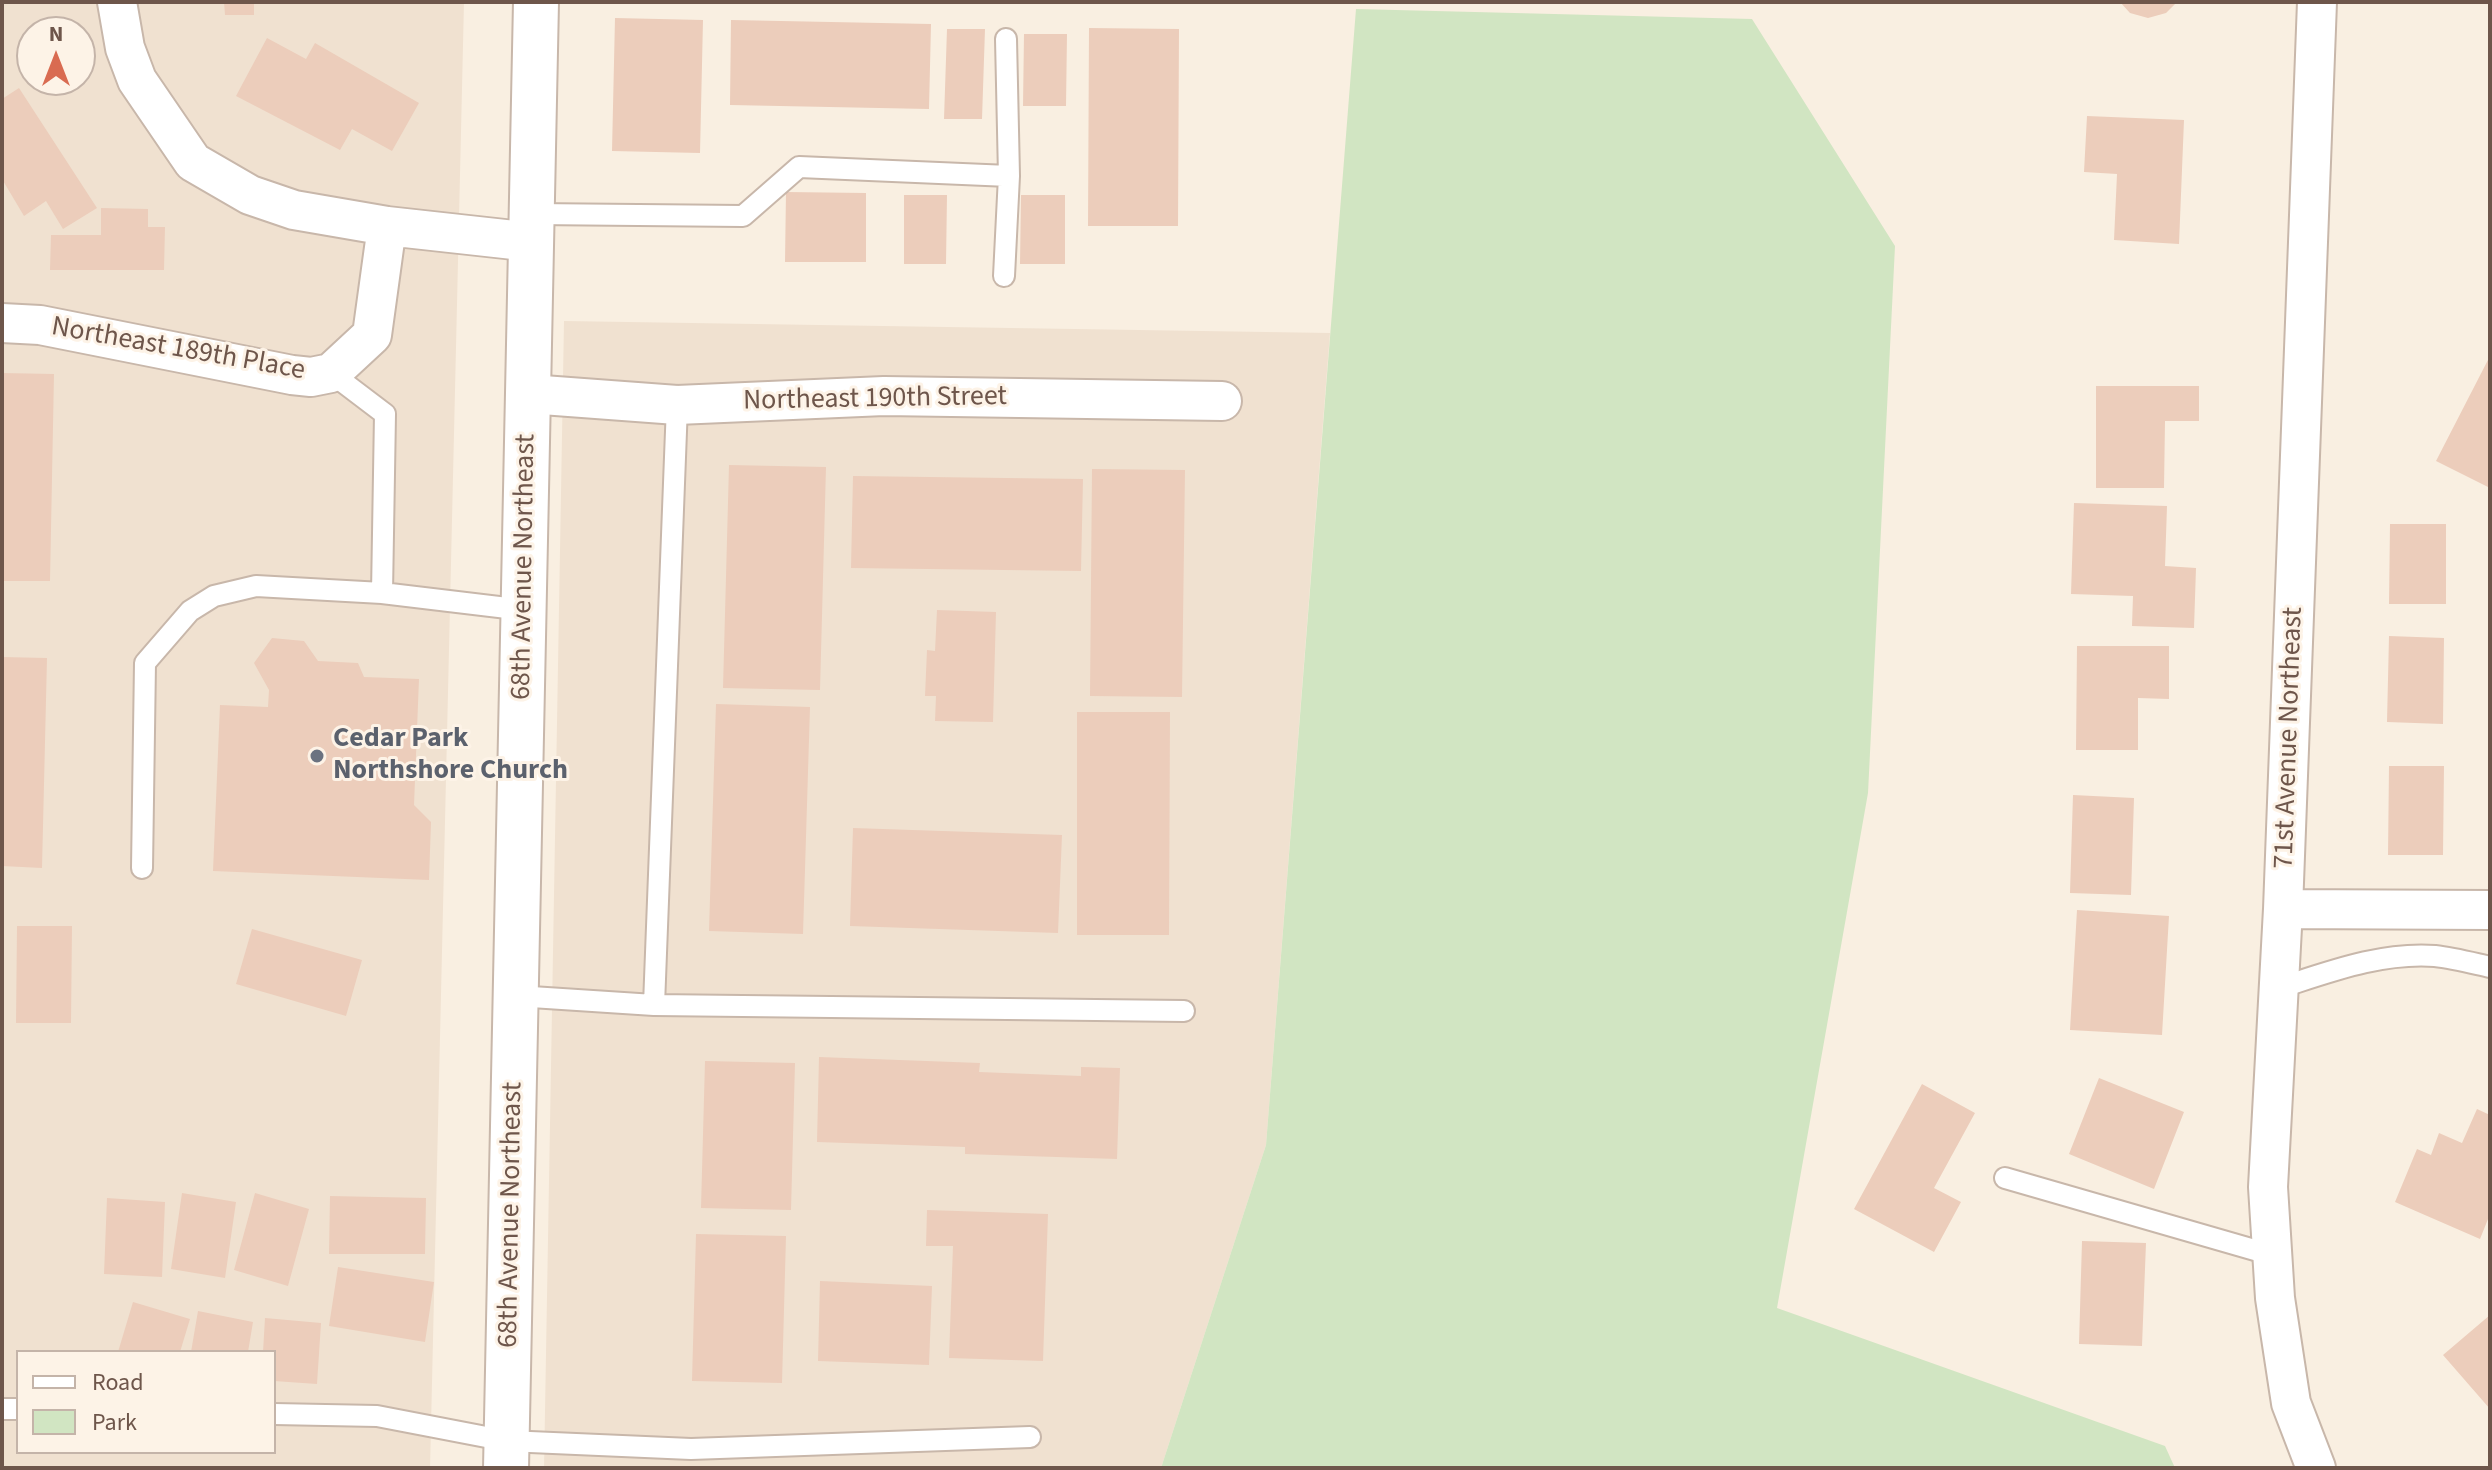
<!DOCTYPE html>
<html>
<head>
<meta charset="utf-8">
<style>
	body { margin:0 }
	#map { position:relative; width:2492px; height:1470px; overflow:hidden; background:#f9efe1; font-family:"Source Sans 3",sans-serif }
	canvas { display:block }
	.frame { position:absolute; inset:0; border:4px solid #6e564b; pointer-events:none }
	.legend { position:absolute; left:16px; top:1350px; width:260px; height:104px; box-sizing:border-box; background:#fdf3e7; border:2px solid #c4b4a9; margin:0; padding:10px 14px; list-style:none; font-size:24px; color:#6e564b }
	.legend li { display:flex; align-items:center; gap:16px; height:40px }
	.legend b { width:40px; border:2px solid #c4b4a9 }
	.north { position:absolute; left:16px; top:16px; width:80px; height:80px; box-sizing:border-box; background:#fdf3e7; border:2px solid #c4b4a9; border-radius:50%; rotate:0deg; font-size:22px; font-weight:700; line-height:32px; text-align:center; color:#6e564b }
	.north::after { content:''; display:block; margin:auto; width:28px; height:36px; background:#d96b51; clip-path:polygon(50% 0,100% 100%,50% 72%,0 100%) }
</style>
</head>
<body>
<div id="map">
<canvas width="2492" height="1470"></canvas>
<div class="frame"></div>
<ul class="legend">
<li><b style="height:10px;background:#fff"></b>Road</li>
<li><b style="height:22px;background:#d1e5c2"></b>Park</li>
</ul>
<div class="north">N</div>
</div>
<script>
const c = document.querySelector('canvas').getContext('2d');
c.lineJoin = 'round';
function fillPath(path, color) { c.fillStyle = color; c.fill(path, 'evenodd'); }
function strokePath(path, color, width, dash) { c.strokeStyle = color; c.lineWidth = width; c.lineCap = dash ? 'butt' : 'round'; c.setLineDash(dash || []); c.stroke(path); }
function drawText(font, color, halo, rows, align = 'center') {
  c.font = font + ' "Source Sans 3",sans-serif'; c.lineWidth = 6; c.setLineDash([]); c.textBaseline = 'middle'; c.strokeStyle = halo; c.fillStyle = color; for (const [text, x, y, turn = 0] of rows) {
    c.save(); c.translate(x, y); c.rotate((+turn || 0) * Math.PI / 180); c.textAlign = isNaN(turn) ? turn : align; if (halo) c.strokeText(text, 0, 0); c.fillText(text, 0, 0); c.restore();
  }
}
fillPath(new Path2D(`
	M2,2H464L430,1468H2ZM32,32H80V80H32ZM18,1352H274V1452H18Z
	M564,321L1330,333L1266,1145L1161,1468H544Z`), '#f0e1d0');
fillPath(new Path2D(`
	M1356,9L1752,19L1895,246L1868,793L1777,1308L2165,1446L2175,1468H1161L1266,1145Z`), '#d1e5c2');
fillPath(new Path2D(`
	M224,2H254V15H225Z
	M2120,2H2177L2166,13L2148,18L2130,13Z
	M615,18L703,20L700,153L612,151Z
	M731,20L931,24L929,109L730,105Z
	M1089,28L1179,29L1178,226H1088Z
	M947,29H985L982,119H944Z
	M1024,34H1067L1066,106H1023Z
	M267,38L306,59L315,43L419,103L392,151L352,129L340,150L236,96Z
	M19,88L97,208L63,229L46,201L24,216L2,179V99Z
	M2087,116L2184,120L2179,244L2114,240L2117,174L2084,172Z
	M786,192L866,193V262H785Z
	M904,195H947L946,264H904Z
	M1021,195H1065V264H1020Z
	M101,208L148,209V227H165L164,270H50L51,235H101Z
	M2490,356V488L2436,461Z
	M2,373L54,374L50,581H2Z
	M2096,386H2199V421H2165L2164,488H2096Z
	M729,465L826,467L820,690L723,688Z
	M1092,469L1185,470L1182,697L1090,696Z
	M853,476L1083,479L1081,571L851,568Z
	M2074,503L2167,506L2165,566L2196,568L2194,628L2132,626L2133,596L2071,594Z
	M2390,524H2446V604H2389Z
	M937,610L996,612L993,722L935,721L936,696H925L927,650L935,651Z
	M2389,636L2444,638L2443,724L2387,722Z
	M272,638L304,641L318,661L358,663L364,677L419,679L414,805L431,822L429,880L213,871L220,705L268,707L269,690L254,663Z
	M2077,646H2169V699L2138,698V750H2076Z
	M2,657L47,658L42,868L2,866Z
	M716,704L810,707L803,934L709,931Z
	M1077,712H1170L1169,935H1077Z
	M2389,766H2444L2443,855H2388Z
	M2073,795L2134,798L2131,895L2070,893Z
	M853,828L1062,835L1058,933L850,926Z
	M2077,910L2169,916L2162,1035L2070,1030Z
	M17,926H72L71,1023H16Z
	M252,929L362,960L346,1016L236,984Z
	M819,1057L980,1063L979,1072L1081,1076V1067L1120,1068L1117,1159L965,1154V1147L817,1142Z
	M705,1061L795,1063L791,1210L701,1208Z
	M2099,1078L2184,1112L2154,1189L2069,1154Z
	M1922,1084L1975,1113L1934,1188L1961,1202L1934,1252L1854,1209Z
	M2477,1109L2490,1115V1214L2480,1239L2395,1202L2417,1149L2431,1155L2439,1133L2462,1143Z
	M182,1193L236,1202L225,1278L171,1269Z
	M255,1193L309,1209L288,1286L234,1270Z
	M330,1196L426,1198L425,1254H329Z
	M107,1198L165,1202L162,1277L104,1274Z
	M927,1210L1048,1214L1043,1361L949,1358L953,1246H926Z
	M696,1234L786,1236L782,1383L692,1381Z
	M2082,1241L2146,1243L2142,1346L2079,1344Z
	M338,1267L434,1282L425,1342L329,1326Z
	M820,1281L932,1286L929,1365L818,1361Z
	M133,1302L190,1319L180,1352H118Z
	M198,1311L253,1322L248,1352H191Z
	M2490,1315V1409L2443,1355Z
	M265,1318L321,1323L317,1384L274,1381V1352H263Z`), '#eccdbb');
const service = new Path2D(`
	M533,214L743,216L799,167L1009,176
	M1004,276L1009,176L1006,39
	M331,373L385,414L382,593
	M142,868L145,663L190,611L214,596L256,586L382,593L524,610
	M2279,988C2329,972 2381,952 2435,956C2453,958 2472,963 2490,967
	M516,996L654,1005L1184,1011
	M654,1005L677,405
	M2005,1178L2272,1255
	M2,1409H18
	M274,1414L377,1416L507,1441L691,1449L1030,1437`);
const minor = new Path2D(`
	M117,2L125,48L137,80L193,162L250,195L294,210L387,226L532,242
	M2,323L40,325L292,375L311,377L331,373L372,335L387,226
	M529,394L677,405L884,396L1222,401
	M2283,909L2490,910
	M2316,1468L2291,1403L2275,1298L2268,1187L2283,909L2317,2`);
const tertiary = new Path2D(`
	M506,1468L536,2`);
strokePath(service, '#c8b7aa', 24);
strokePath(minor, '#c8b7aa', 42);
strokePath(tertiary, '#c8b7aa', 48);
strokePath(service, '#fff', 20);
strokePath(minor, '#fff', 38);
strokePath(tertiary, '#fff', 44);
for (const [x, y, r, color] of [
	[317,756,8,"#6b7280"]
]) { const dot = new Path2D(); dot.arc(x, y, r, 0, 2 * Math.PI); c.fillStyle = color; c.fill(dot); strokePath(dot, '#fdf3e7', 3); }
drawText('28px', '#6e564b', '#fdf3e7', [
	["Northeast 189th Place",178,350,10],
	["Northeast 190th Street",875,400,-1],
	["68th Avenue Northeast",525,567,-89],
	["71st Avenue Northeast",2290,738,-88],
	["68th Avenue Northeast",512,1215,-89]
]);
drawText('bold 28px', '#5b616d', '#fdf3e7', [
	["Cedar Park",333,740],
	["Northshore Church",333,772]
], 'left');
</script>
</body>
</html>
